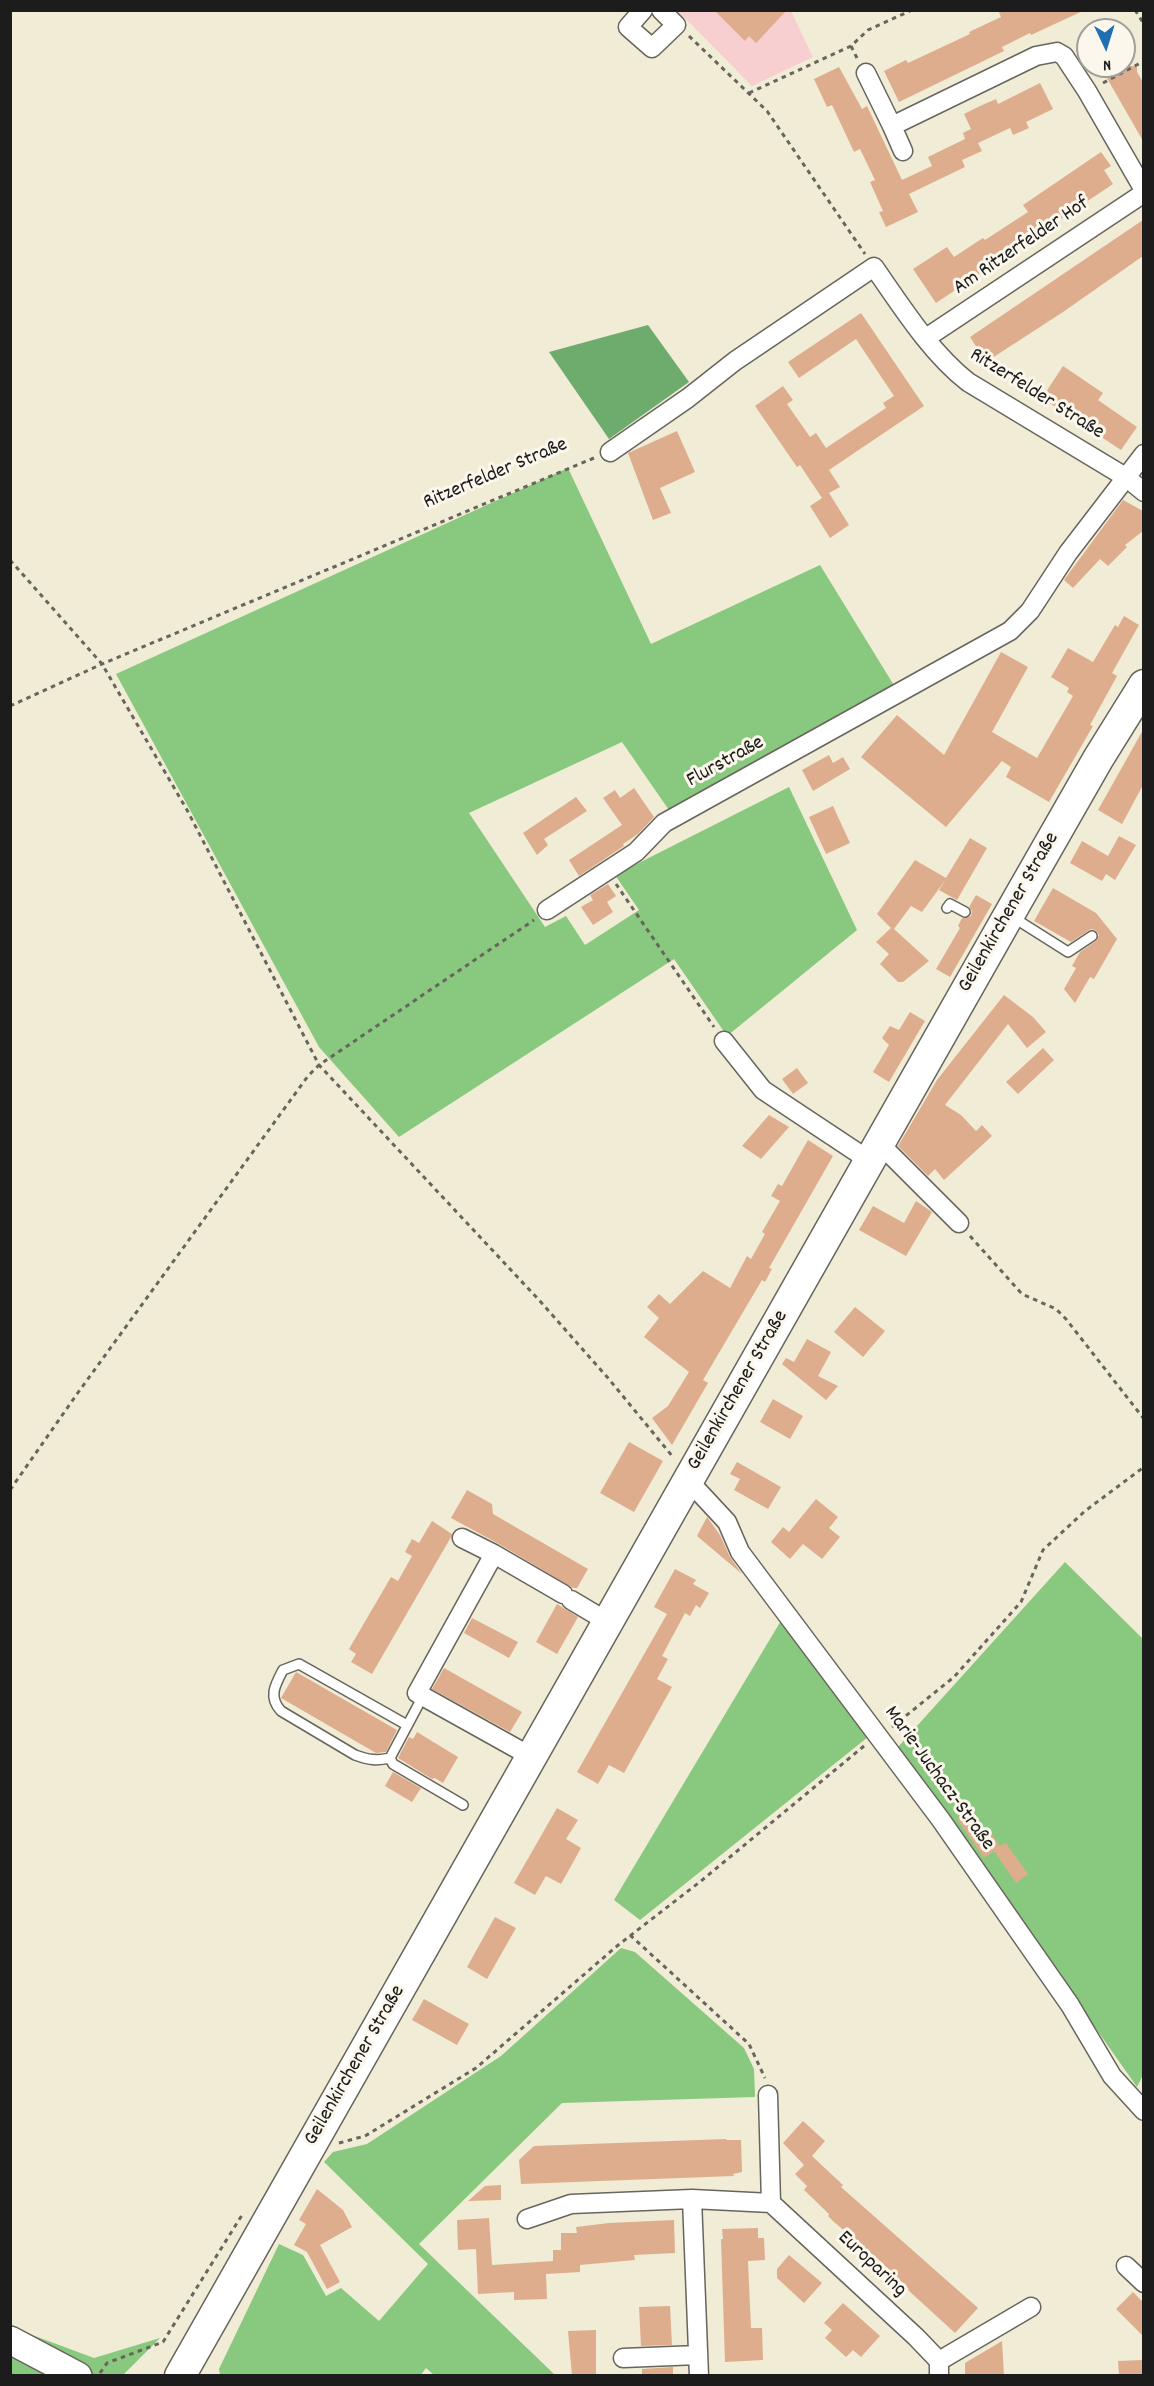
<!DOCTYPE html>
<html>
<head>
<meta charset="utf-8">
<style>
	body { margin:0 }
	#map { position:relative; width:1154px; height:2386px; overflow:hidden; background:#f1ecd5; font-family:Dekko,sans-serif }
	canvas { display:block }
	.frame { position:absolute; inset:0; border:12px solid #1c1c1c; pointer-events:none }
	.north { position:absolute; left:1076px; top:18px; width:60px; height:60px; box-sizing:border-box; background:#fbf7ec; border:2px solid #a29f99; border-radius:50%; rotate:176deg; font-size:16px; font-weight:700; line-height:24px; text-align:center; color:#1c1c1c }
	.north::after { content:''; display:block; margin:auto; width:21px; height:27px; background:#1f6fb2; clip-path:polygon(50% 0,100% 100%,50% 72%,0 100%) }
</style>
</head>
<body>
<div id="map">
<canvas width="1154" height="2386"></canvas>
<div class="frame"></div>
<div class="north">N</div>
</div>
<script>
const c = document.querySelector('canvas').getContext('2d');
c.lineJoin = 'round';
function fillPath(path, color) { c.fillStyle = color; c.fill(path, 'evenodd'); }
function strokePath(path, color, width, dash) { c.strokeStyle = color; c.lineWidth = width; c.lineCap = dash ? 'butt' : 'round'; c.setLineDash(dash || []); c.stroke(path); }
function drawText(font, color, halo, rows, align = 'center') {
  c.font = font + ' Dekko,sans-serif'; c.lineWidth = 6; c.setLineDash([]); c.textBaseline = 'middle'; c.strokeStyle = halo; c.fillStyle = color; for (const [text, x, y, turn = 0] of rows) {
    c.save(); c.translate(x, y); c.rotate((+turn || 0) * Math.PI / 180); c.textAlign = isNaN(turn) ? turn : align; if (halo) c.strokeText(text, 0, 0); c.fillText(text, 0, 0); c.restore();
  }
}
fillPath(new Path2D(`
	M678,11H791L813,57L752,86Z`), '#f7cfd1');
fillPath(new Path2D(`
	M568,468L651,644L820,565L895,687L671,813L622,742L469,813L545,927L566,916L585,945L639,910L615,875L789,787L857,930L727,1036L674,959L399,1137L319,1047L116,674Z
	M1065,1562L1143,1639L1144,2073L1137,2087L898,1747Z
	M782,1619L868,1737L640,1920L614,1900Z
	M621,1948L635,1952L744,2048L754,2069L755,2097L562,2103L419,2244L555,2375H434L426,2368L420,2376L220,2375L219,2369L279,2244L303,2255L326,2296L341,2288L379,2321L428,2264L324,2162L333,2152L367,2144L501,2056Z
	M10,2325L16,2329L94,2358L160,2338L123,2375H11Z`), '#88c87f');
fillPath(new Path2D(`
	M648,325L689,382L609,439L549,352Z`), '#6eac6e');
fillPath(new Path2D(`
	M714,10H787L756,43L749,36L745,41Z
	M998,10H1085L1031,35L1030,33L1002,47L1004,51L899,102L884,71L906,60L908,63L970,34L969,32L1001,17Z
	M1100,66H1137V72L1143,82V141Z
	M839,67L862,109L867,106L902,180L932,166L928,157L965,139L963,133L971,129L964,114L980,106L996,99L998,104L1040,83L1053,109L1026,122L1029,128L1013,135L1010,128L978,143L982,151L962,160L965,167L909,194L918,212L886,227L879,212L883,211L870,182L875,180L860,149L854,152L832,105L827,107L814,79Z
	M1101,152L1111,166L1104,170L1113,184L936,303L913,269L947,247L954,257L983,238L985,240L1028,212L1023,205Z
	M1143,220V256L1063,312L986,362L970,337Z
	M861,313L924,406L829,470L840,487L829,493L849,525L830,538L810,506L822,498L800,465L797,467L755,406L783,386L793,400L787,404L810,437L816,433L826,448L886,408L883,403L894,396L856,339L799,378L788,362Z
	M1063,366L1103,393L1098,400L1137,427L1121,450L1042,398Z
	M677,431L695,472L660,488L671,513L653,520L628,453Z
	M1123,500L1143,511V531L1125,545L1127,547L1108,566L1100,559L1073,588L1064,580Z
	M1124,616L1139,625L1112,673L1117,676L1090,725L1093,726L1049,802L1006,777L1011,767L1002,761L946,827L861,757L897,715L944,755L1001,652L1028,667L992,732L1037,758L1073,696L1067,692L1069,688L1051,677L1068,648L1093,662L1115,625L1118,627Z
	M1143,730V785L1122,824L1098,810Z
	M829,755L833,763L843,757L850,769L813,791L802,770Z
	M634,788L654,817L638,834L623,844L624,846L579,876L569,860L622,825L603,798L615,790L620,798Z
	M576,797L587,811L544,839L548,845L537,855L523,833Z
	M833,806L850,843L826,854L809,817Z
	M1119,836L1136,845L1115,880L1106,874L1102,881L1070,863L1082,841L1108,856Z
	M970,838L987,848L957,900L939,890L946,879L922,912L911,906L894,929L929,961L903,982H898L880,964L889,954L876,942L891,928L877,914L915,860L946,878Z
	M608,884L616,896L607,902L613,912L593,925L581,907L593,900L590,895Z
	M1053,888L1096,913L1117,939L1094,979L1090,977L1075,1003L1064,989L1076,968L1072,966L1080,952L1096,941L1099,935L1095,930L1091,929L1071,942L1034,921Z
	M976,895L992,904L950,977L936,969L960,928L958,926L962,918L971,916L972,911L969,907Z
	M1004,995L1033,1017L1046,1032L1027,1048L1008,1024L945,1105L961,1115L976,1131L982,1125L992,1136L944,1180L935,1169L928,1176L898,1146L937,1080Z
	M910,1012L925,1021L889,1082L873,1072L889,1045L882,1038L890,1026L899,1030Z
	M1043,1048L1054,1060L1018,1094L1006,1082Z
	M797,1068L808,1083L793,1094L782,1079Z
	M769,1115L789,1127L761,1159L742,1146Z
	M808,1140L833,1156L769,1268L772,1269L765,1282L762,1280L703,1380L708,1383L672,1445L652,1418L668,1406L689,1372L644,1337L659,1318L647,1307L659,1294L670,1304L703,1271L730,1288L747,1256L751,1259L765,1234L762,1232L780,1201L771,1196L778,1184L782,1186Z
	M916,1201L932,1212L906,1256L859,1230L873,1206L904,1223Z
	M855,1307L885,1331L863,1357L834,1332Z
	M807,1339L831,1352L818,1376L838,1386L826,1400L782,1364L786,1358L794,1362Z
	M773,1399L803,1416L790,1439L760,1422Z
	M629,1442L663,1461L634,1512L600,1493Z
	M737,1462L781,1487L768,1509L734,1490L740,1479L730,1474Z
	M467,1490L492,1504L493,1514L588,1569L577,1588H573L499,1544L451,1518Z
	M816,1499L838,1517L829,1528L840,1537L822,1559L803,1544L790,1559L771,1542L783,1527L789,1532Z
	M707,1517L720,1535L730,1557L742,1574L697,1536Z
	M432,1521L452,1534L451,1537L372,1674L351,1662L356,1654L349,1649L391,1577L398,1581L412,1556L405,1552L412,1539L419,1543Z
	M675,1569L696,1580L693,1584L709,1593L700,1608L696,1605L690,1616L685,1613L662,1656L668,1659L657,1679L672,1687L624,1773L609,1765L598,1784L577,1772L667,1614L654,1607Z
	M557,1604L578,1617L557,1654L536,1642Z
	M472,1618L518,1642L509,1658L464,1633Z
	M444,1668L522,1712L510,1732L432,1689Z
	M296,1672L397,1730L386,1752L376,1753L281,1698Z
	M417,1732L458,1757L443,1783L435,1778L432,1779L398,1758L409,1737L413,1739Z
	M393,1772L421,1788L412,1802L385,1786Z
	M557,1808L578,1820L566,1839L581,1848L561,1884L546,1876L535,1895L514,1883Z
	M969,1811L987,1836L991,1833L1000,1846L1006,1843L1028,1874L1016,1883L994,1851L984,1858L957,1819Z
	M495,1917L516,1928L487,1979L467,1967Z
	M424,1999L469,2024L457,2045L412,2020Z
	M803,2121L825,2141L812,2156L843,2185L841,2187L978,2308L955,2333L908,2290L909,2289L878,2259L834,2222L828,2216L829,2214L804,2190L807,2186L795,2174L804,2165L783,2143Z
	M726,2139V2140H741L742,2172L733,2174L734,2176L521,2184L519,2160L534,2146Z
	M501,2185V2200L468,2201L485,2186Z
	M317,2189L343,2210L352,2227L320,2245L340,2282L327,2289L307,2252L294,2245L306,2224L299,2220Z
	M489,2218L492,2265L553,2261V2250H561V2233H577L576,2227L609,2223L674,2220L675,2253L634,2255L635,2260L580,2265V2272L546,2274L547,2299L514,2300V2292L478,2294L476,2249L458,2250L457,2220Z
	M758,2228V2238H764L765,2260L748,2261L751,2328H762L763,2360L725,2362L721,2239H723L722,2229Z
	M789,2255L822,2283L804,2303L777,2278V2269Z
	M1133,2292L1143,2302V2336L1116,2309Z
	M843,2303L880,2336L861,2357L853,2350L846,2357L825,2338L832,2330L824,2323Z
	M670,2306L672,2345L641,2346L639,2307Z
	M596,2330V2375L572,2376L568,2331Z
	M1002,2341L1004,2376H965V2363Z
	M1143,2360V2376H1119L1118,2361Z
	M673,2367V2376H642V2369Z`), '#dead8e');
const lane = new Path2D(`
	M947,908L950,904L965,912
	M1011,916L1068,952L1092,936
	M423,1696L390,1758L393,1764L463,1805
	M390,1758C377,1761 368,1760 355,1755L281,1711C268,1697 275,1685 283,1670L299,1664L407,1725`);
const street = new Path2D(`
	M643,10L628,27L652,48L676,25L661,10
	M866,73L892,126L1036,56L1057,52L1064,56L1087,91L1144,190
	M892,126L903,151
	M926,338L1144,193
	M610,452L688,398L735,361L874,267C902,307 930,352 968,382L1127,478L1144,492
	M547,910L636,852L664,823L1010,631L1030,611L1068,553L1144,454
	M724,1041L763,1090L870,1161
	M879,1143L959,1223
	M688,1480L727,1522L740,1552L941,1820L1070,2005L1112,2076L1144,2111
	M462,1538L494,1554L563,1594
	M494,1554L417,1693L530,1756
	M571,1600L608,1622
	M768,2095L771,2203
	M692,2199L771,2203L916,2337L939,2361V2376
	M527,2219L571,2204L692,2199L699,2376
	M1126,2266L1144,2283
	M623,2358L698,2355
	M939,2361L1031,2307`);
const secondary = new Path2D(`
	M10,2340L78,2376`);
const primary = new Path2D(`
	M180,2376L1018,899L1098,759L1144,685`);
strokePath(lane, '#67655d', 12);
strokePath(street, '#67655d', 21);
strokePath(secondary, '#67655d', 30);
strokePath(primary, '#67655d', 33);
strokePath(new Path2D(`
	M1135,10L1144,24
	M689,36L767,111L865,254
	M851,46L857,58
	M1103,83L1144,61
	M749,93L851,46L868,30L912,10
	M10,560L102,664L187,810L319,1065L539,1300L608,1378L673,1457
	M10,706L102,664L594,458
	M616,884L714,1027
	M970,1236L1022,1294L1056,1309L1066,1319L1144,1419
	M10,1490L77,1394L308,1076L319,1065L534,920
	M892,1727L954,1677L1021,1602L1043,1550L1085,1511L1144,1467
	M630,1935L749,2044L765,2078
	M339,2143L365,2136L476,2068L617,1946L701,1881L864,1746
	M100,2373L107,2363L163,2342L242,2215`), '#67655d', 3, [4.5, 4.5]);
strokePath(lane, '#fff', 9);
strokePath(street, '#fff', 18);
strokePath(secondary, '#fff', 27);
strokePath(primary, '#fff', 30);
drawText('21px', '#1c1c1c', '#fbf7ec', [
	["Am Ritzerfelder Hof",1022,247,-34],
	["Ritzerfelder Straße",1036,395,32],
	["Ritzerfelder Straße",496,475,-23],
	["Flurstraße",726,763,-29],
	["Geilenkirchener Straße",1010,913,-60],
	["Geilenkirchener Straße",739,1391,-60],
	["Marie-Juchacz-Straße",938,1779,54],
	["Geilenkirchener Straße",356,2066,-60],
	["Europaring",871,2265,43]
]);
</script>
</body>
</html>
